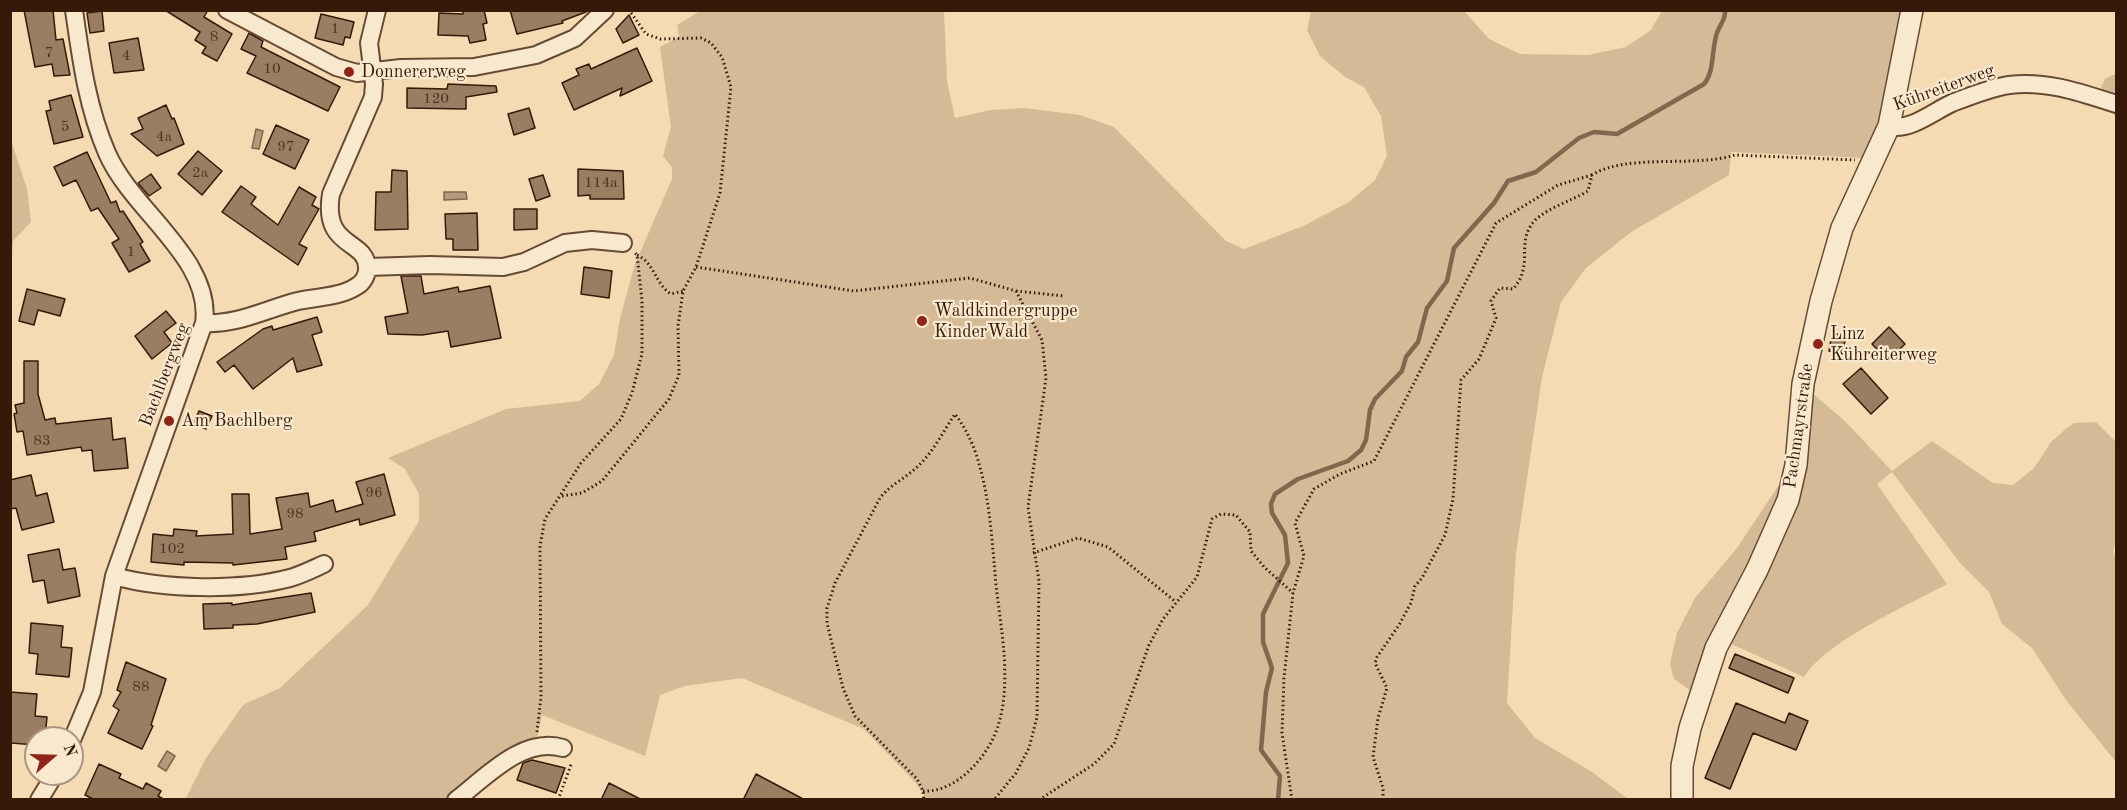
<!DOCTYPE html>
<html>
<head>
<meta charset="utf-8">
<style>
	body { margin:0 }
	#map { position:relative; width:2127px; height:810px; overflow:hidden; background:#f4dbb3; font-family:"Old Standard TT",serif }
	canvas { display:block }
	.frame { position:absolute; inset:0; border:12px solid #37190a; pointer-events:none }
	.north { position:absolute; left:24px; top:726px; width:60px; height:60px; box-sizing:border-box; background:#f8e8ce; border:2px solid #ab9580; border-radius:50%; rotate:70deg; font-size:16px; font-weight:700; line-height:24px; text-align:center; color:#37190a }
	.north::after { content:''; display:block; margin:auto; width:21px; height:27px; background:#8f2418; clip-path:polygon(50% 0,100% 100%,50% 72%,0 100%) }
</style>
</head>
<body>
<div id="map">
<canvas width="2127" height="810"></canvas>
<div class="frame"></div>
<div class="north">N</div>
</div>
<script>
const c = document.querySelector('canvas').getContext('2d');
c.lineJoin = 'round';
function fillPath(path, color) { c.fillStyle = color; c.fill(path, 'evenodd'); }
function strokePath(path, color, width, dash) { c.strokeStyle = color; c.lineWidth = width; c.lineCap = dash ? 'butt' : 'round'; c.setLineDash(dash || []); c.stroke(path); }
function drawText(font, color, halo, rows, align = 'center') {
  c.font = font + ' "Old Standard TT",serif'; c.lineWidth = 4.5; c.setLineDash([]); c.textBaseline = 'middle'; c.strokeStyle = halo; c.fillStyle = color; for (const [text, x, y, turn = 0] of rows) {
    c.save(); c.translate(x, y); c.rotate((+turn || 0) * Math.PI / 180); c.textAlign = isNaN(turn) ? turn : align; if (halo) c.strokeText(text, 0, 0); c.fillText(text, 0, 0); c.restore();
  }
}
fillPath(new Path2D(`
	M700,11H944L947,81L955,118L991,110L1024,108L1080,115L1114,127L1226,241L1244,249L1303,226L1349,202L1375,180L1387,156L1381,116L1364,87L1345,77L1320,56L1307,30L1311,11H1464L1489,39L1520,54L1588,55L1626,47L1651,30L1662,11H1906L1895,77L1867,158L1731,152L1729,175L1631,232L1586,268L1561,302L1542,377L1516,553L1507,703L1535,738L1592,772L1628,799H927L915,782L864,729L742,678L685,686L660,695L645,756L542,715L534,751L464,799L185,800L206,758L243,705L280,688L368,605L419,521V494L405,469L388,458L506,409L580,401L599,384L614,355L620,318L635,264L672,179V167L663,156L671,127L660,47L679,37L677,25Z
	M2113,75H2116V99L2105,95L2101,88L2105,79Z
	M11,140L27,189L31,222L13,241L11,270Z
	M1811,392L1846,422L1892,471L1932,441L1993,483L2013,485L2034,468L2051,442L2068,427L2074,423L2096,422L2116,442V541L2113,551L2116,559V762L2066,700L2032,648L2002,624L1989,592L1960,563L1892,472L1877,484L1947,584C1907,606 1828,640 1804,677L1727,642L1787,529L1797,499Z
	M1785,476L1767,525L1691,691L1674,679L1670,664L1677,633L1695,598L1737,548Z`), '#d4ba96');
const water = new Path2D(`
	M256,129L263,131L259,149L252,148Z
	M444,192H466L467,199L444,200Z
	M167,751L175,756L166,771L158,766Z`);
fillPath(water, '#b4997a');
strokePath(water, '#82664d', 1.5);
strokePath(new Path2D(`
	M1278,800L1280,776L1261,750L1266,692L1272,668L1263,642V614L1288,563L1285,535L1272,513L1271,504L1275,494L1298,479L1348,461L1361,450L1366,440L1370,410L1375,399L1402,371L1406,357L1418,342L1427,308L1447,281L1454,248L1494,203L1508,181L1536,172L1579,138L1594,132L1617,134L1704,84C1715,71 1711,50 1717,33C1720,24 1726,20 1725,10`), '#82664d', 4.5);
const building = new Path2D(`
	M24,10H53L56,40L63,39L70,75L54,76L52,64L35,67Z
	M165,10H208L204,17L232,34L217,61L202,53L206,47L195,40L200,32Z
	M463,10H484L487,23L483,24L486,40L470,43L468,36L438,35L439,13L463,14Z
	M510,10H586V12L562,21L563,23L517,34Z
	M102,11L104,31L90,33L87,13Z
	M321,14L354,22L350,38L345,37L343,45L315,38Z
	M629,15L639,35L623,43L616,29Z
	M249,33L263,41L261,47L340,87L328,111L247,73L256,56L241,49Z
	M138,38L144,70L114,73L109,43Z
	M637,48L652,81L620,96L622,88L574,110L562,83L579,75L576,69L589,64L591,69Z
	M448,84L496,86L497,92L466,97V109L407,108V88L447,89Z
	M71,95L83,137L54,144L46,111L51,110L49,101Z
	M166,105L172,119L174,118L184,144L157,156L131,134L143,129L138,118Z
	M529,108L535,128L514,135L508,114Z
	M276,125L309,140L295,169L263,154Z
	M198,151L222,171L202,195L178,174Z
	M87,152L111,203L116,201L120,212L123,211L143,242L140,244L150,261L129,272L112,243L119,239L98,208L91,211L76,180L63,186L54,167Z
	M578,169L623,171L624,199H590V195L578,196Z
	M392,170L407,171L408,229L375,230L376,192H391Z
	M151,174L161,188L149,196L138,183Z
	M543,175L550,196L536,201L529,179Z
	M241,186L256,197L251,204L278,225L299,187L316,197L312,205L319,209L299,244L307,248L298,265L222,212Z
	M514,209H537V229L514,230Z
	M477,213L478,250H453V239H446L445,214Z
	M584,267L612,271L609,298L581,294Z
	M401,276H421L424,294L458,287L459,292L490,286L501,338L451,347L448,331L422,335L388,334L385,317L408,313Z
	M27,289L65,299L60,316L38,310L34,325L19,321Z
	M166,311L176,323L164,332L172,343L152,359L135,336Z
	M317,317L322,332L312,335L322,365L297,372L293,358L253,389L234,365L225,372L217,362L263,329L272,326L273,330Z
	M1889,327L1905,344L1888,361L1872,344Z
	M1832,333L1846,336L1842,354L1829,351Z
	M24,361H38V394L45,420L55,418L56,424L111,418L113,440L125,438L128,468L94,471L92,450L82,451L81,447L27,455L23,431L17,432L14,414L17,413L15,405L24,403Z
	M1861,368L1888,398L1871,414L1843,384Z
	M199,411L212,416L206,429L193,424Z
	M384,474L395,515L360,525L359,519L314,532L316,541L285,547L287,559L233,565V563L184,562V565L151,562L153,534L173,536L174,529L197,531L196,536L233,534L232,494H249L250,534L282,529L276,498L308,493L310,507L333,500L336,512L363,504L356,482Z
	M31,475L36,496L47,493L54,522L22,530L16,508L10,509V480Z
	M59,549L63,570L75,568L80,596L48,603L44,580L33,582L28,555Z
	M311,593L315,612L257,624L233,625V628L204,629L203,604L232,603V605Z
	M31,623L63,626L61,647L72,648L69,677L36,674L38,654L29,653Z
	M1735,654L1794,678L1788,693L1729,668Z
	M126,662L166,679L151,725L153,726L142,749L108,733L119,710L113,706L121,692L117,690Z
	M10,692L37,694L35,716L47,717L45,738H36V745L11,743Z
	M1736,703L1785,723L1789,713L1808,721L1796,750L1753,733L1730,789L1705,778Z
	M532,760L565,768L556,793L517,780L523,763Z
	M99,764L121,774L119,778L143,789L146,783L161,791L158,796L165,800H95L85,795Z
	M756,774L805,800H743Z
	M609,783L642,800H601Z`);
fillPath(building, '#997e62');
strokePath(building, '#37190a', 1.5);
const minor = new Path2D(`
	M227,10L336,67L357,73L401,68L474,67L536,55L575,38L605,10
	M1889,126C1909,132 1934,111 1952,103C1970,96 1990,88 2009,85C2046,80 2082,93 2116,104
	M368,267L430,265L503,267L524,262L565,243L592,240L623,243
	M204,323C238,325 266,309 298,301C317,297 341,297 357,286C363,283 368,274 367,267C366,239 322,249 331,194L373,97L374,84L369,43L377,10
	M114,576C164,590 240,591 290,578C301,575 313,569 324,564
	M72,740L92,692L114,576L204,323C213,259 132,211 107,153C87,107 81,59 74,10
	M39,800L55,774
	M456,800C486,777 523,736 563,748`);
const tertiary = new Path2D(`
	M1682,800V766L1690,728L1716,648L1757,570L1788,500L1796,465L1803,384L1821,301L1842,228L1889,126L1912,10`);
strokePath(minor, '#664a34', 20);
strokePath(tertiary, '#664a34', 24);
strokePath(new Path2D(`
	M637,255C655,263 655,284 671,294L683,291
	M696,267L854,291L970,278L1016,291L1042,340L1046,378L1028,507L1039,581L1037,717L1029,748L1016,773L994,800
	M1016,291L1064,296
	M562,496L582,493L602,481L669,399L679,375L678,326L683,291L696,267L720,193L731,87L722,57L711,43L701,38L660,39L646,34L629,10
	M1033,553L1078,538L1108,547L1176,602
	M537,732L541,697L540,546L545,519L581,463L621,419L632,393L642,354V300L637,255L634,252
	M923,791C957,793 989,755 998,726C1012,683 1001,629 996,585C992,541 990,496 976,454C971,439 964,426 955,414C943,432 932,454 916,468C904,479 890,485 880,498L835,583L827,608V623L843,688L855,716L917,779L923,791L924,800
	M558,800L572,762
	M1039,800L1094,764L1114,744L1149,645L1163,619L1197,577L1212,519L1221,514L1236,515L1250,532L1251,551L1265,568L1293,593
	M1292,800L1282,733L1284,678L1293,593L1304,556L1295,523L1314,489L1340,474L1374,461L1496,223L1558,185L1592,175
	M1383,800V788L1373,757L1378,718L1387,688L1375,663L1377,657L1399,625L1411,603L1415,586L1422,578L1445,535L1453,499L1461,380L1479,359L1487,340L1496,318L1491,301L1500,288L1513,289C1533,266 1518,248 1530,227C1539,210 1572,201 1588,191L1592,175C1627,153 1694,168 1735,155L1855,160`), '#37190a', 3, [1.5, 3]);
strokePath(minor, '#f8e8ce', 16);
strokePath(tertiary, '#f8e8ce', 21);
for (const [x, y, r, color] of [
	[349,72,6,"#8f2418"],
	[922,321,6,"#8f2418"],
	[1818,344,6,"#8f2418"],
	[169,421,6,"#8f2418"]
]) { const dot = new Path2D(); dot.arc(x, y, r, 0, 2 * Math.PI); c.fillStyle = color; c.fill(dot); strokePath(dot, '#f8e8ce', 2); }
drawText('15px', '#503220', null, [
	["1",335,29],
	["8",214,37],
	["7",49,53],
	["4",126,56],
	["10",272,69],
	["120",436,99],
	["5",65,127],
	["4a",164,137],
	["97",286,147],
	["2a",200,173],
	["114a",601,183],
	["1",131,252],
	["83",42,441],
	["96",374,493],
	["98",295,514],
	["102",172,549],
	["88",141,687]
]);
drawText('18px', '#37190a', '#f8e8ce', [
	["Donnererweg",361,72],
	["Waldkindergruppe",934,311],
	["KinderWald",934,332],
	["Linz",1830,334],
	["Kühreiterweg",1830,355],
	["Am Bachlberg",181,421]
], 'left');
drawText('18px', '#37190a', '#f8e8ce', [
	["Kühreiterweg",1944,88,-20],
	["Bachlbergweg",165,375,-69],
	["Pachmayrstraße",1799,426,-82]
]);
</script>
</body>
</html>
